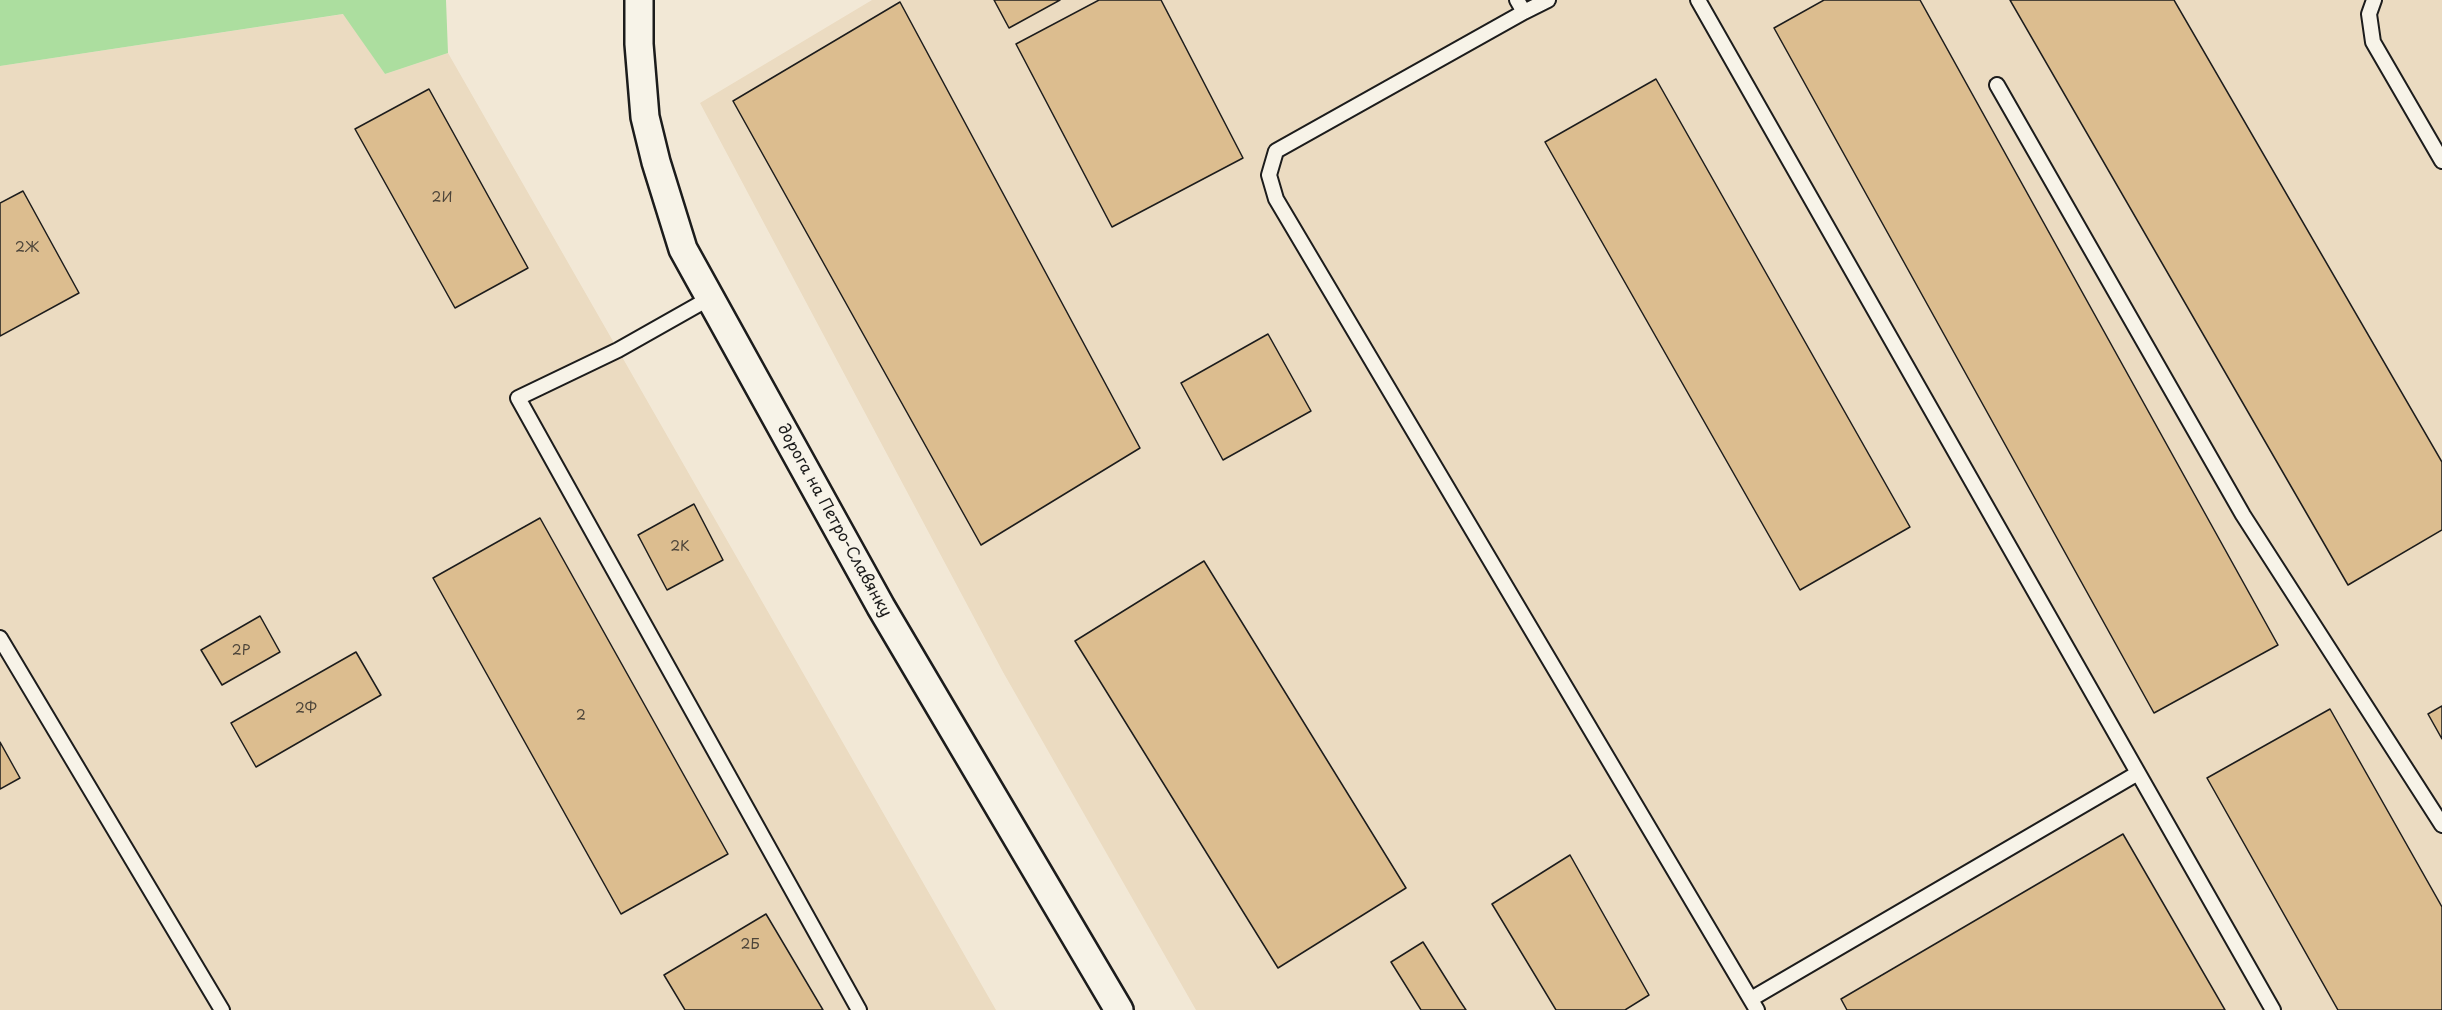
<!DOCTYPE html>
<html>
<head>
<meta charset="utf-8">
<style>
	body { margin:0 }
	canvas { display:block; background:#f2e8d6 }
</style>
</head>
<body>
<canvas width="2442" height="1010"></canvas>
<script>
const c = document.querySelector('canvas').getContext('2d');
c.lineJoin = 'round';
function fillPath(path, color) { c.fillStyle = color; c.fill(path, 'evenodd'); }
function strokePath(path, color, width, dash) { c.strokeStyle = color; c.lineWidth = width; c.lineCap = dash ? 'butt' : 'round'; c.setLineDash(dash || []); c.stroke(path); }
function drawText(font, color, halo, rows, align = 'center') {
  c.font = font + ' "Playpen Sans",sans-serif'; c.lineWidth = 4.5; c.setLineDash([]); c.textBaseline = 'middle'; c.strokeStyle = halo; c.fillStyle = color; for (const [text, x, y, turn = 0] of rows) {
    c.save(); c.translate(x, y); c.rotate((+turn || 0) * Math.PI / 180); c.textAlign = isNaN(turn) ? turn : align; if (halo) c.strokeText(text, 0, 0); c.fillText(text, 0, 0); c.restore();
  }
}
fillPath(new Path2D(`
	M872,0H2442V1010H1196L1003,672L700,103Z
	M344,14L385,74L448,53L996,1010H0V66Z`), '#ebdbc1');
fillPath(new Path2D(`
	M0,0H446L448,53L385,74L343,14L0,66Z`), '#acde9f');
const building = new Path2D(`
	M994,0H1060L1009,28Z
	M1099,0H1161L1243,158L1112,227L1016,44Z
	M1824,0H1920L2278,645L2154,713L1774,28Z
	M2010,0H2174L2442,462V530L2348,585Z
	M900,2L1140,448L981,545L733,101Z
	M1656,79L1910,527L1800,590L1545,142Z
	M429,89L528,268L455,308L355,129Z
	M23,191L79,293L0,336V203Z
	M1268,334L1311,411L1223,460L1181,383Z
	M694,504L723,560L667,590L638,535Z
	M540,518L728,854L621,914L433,578Z
	M1204,561L1406,888L1278,968L1075,641Z
	M260,616L280,652L222,685L201,650Z
	M356,652L381,695L256,767L231,723Z
	M2442,706V739L2428,714Z
	M2330,709L2442,907V1010H2338L2207,778Z
	M0,742L20,778L0,789Z
	M2123,834L2225,1010H1847L1841,999Z
	M1570,855L1649,995L1625,1010H1556L1492,904Z
	M766,914L823,1010H685L664,975Z
	M1423,942L1460,1001L1466,1010H1421L1391,962Z`);
fillPath(building, '#dcbd8f');
strokePath(building, '#1c1c1c', 1.5);
const lane = new Path2D(`
	M1517,0L1524,12L1548,0
	M1698,0L2273,1010
	M2374,0L2369,14L2373,42L2442,161
	M1524,12L1276,151L1269,175L1276,199L1757,1010
	M1997,85L2243,515L2442,825
	M710,298L618,350L518,398L859,1010
	M0,638L222,1010
	M1751,999L2138,773`);
const street = new Path2D(`
	M639,0V44L645,117L656,162L683,249L881,607L1119,1010`);
strokePath(lane, '#1c1c1c', 18);
strokePath(street, '#1c1c1c', 32);
strokePath(lane, '#f7f3e8', 14);
strokePath(street, '#f7f3e8', 27);
drawText('14px', '#4c4439', null, [
	["2И",442,198],
	["2Ж",27,248],
	["2К",680,547],
	["2Р",241,651],
	["2Ф",306,709],
	["2",581,716],
	["2Б",750,945]
]);
drawText('16px', '#1c1c1c', '#f7f3e8', [
	["дорога на Петро-Славянку",834,521,61]
]);
</script>
</body>
</html>
